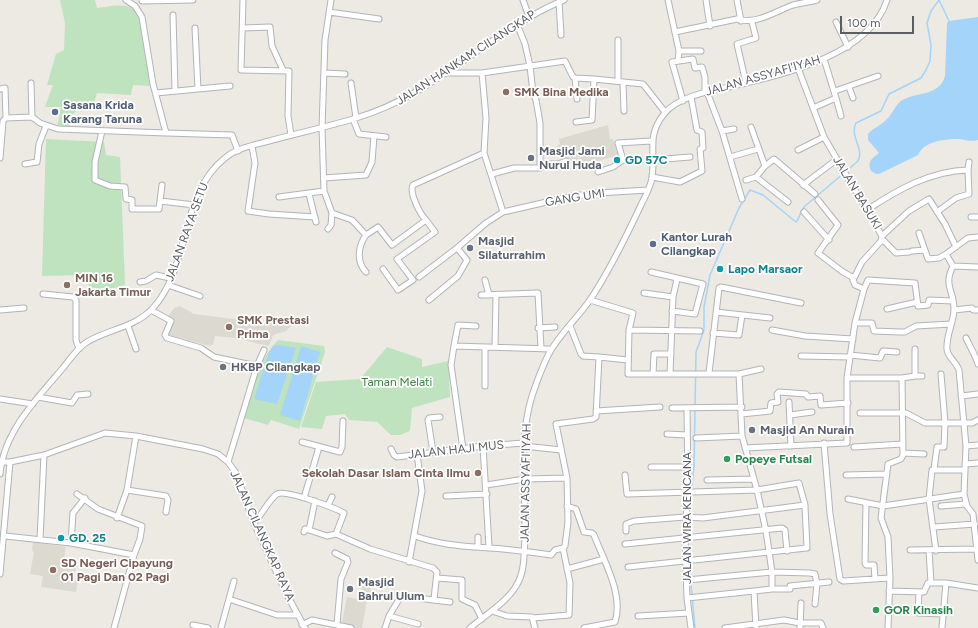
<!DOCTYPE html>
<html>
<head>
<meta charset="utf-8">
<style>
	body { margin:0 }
	#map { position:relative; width:978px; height:628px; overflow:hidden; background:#eceae2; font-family:Figtree,sans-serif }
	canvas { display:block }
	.scale { position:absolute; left:840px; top:16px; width:74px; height:18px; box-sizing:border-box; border:2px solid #5a5d62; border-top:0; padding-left:5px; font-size:12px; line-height:14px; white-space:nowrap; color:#5a5d62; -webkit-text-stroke:3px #fff; paint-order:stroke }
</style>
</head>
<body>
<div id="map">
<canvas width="978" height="628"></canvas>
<div class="scale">100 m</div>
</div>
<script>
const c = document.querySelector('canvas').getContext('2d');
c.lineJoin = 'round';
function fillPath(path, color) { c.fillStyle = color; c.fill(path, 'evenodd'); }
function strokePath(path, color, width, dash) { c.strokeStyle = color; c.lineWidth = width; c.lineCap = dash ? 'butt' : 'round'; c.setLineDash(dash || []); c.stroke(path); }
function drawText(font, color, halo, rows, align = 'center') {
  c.font = font + ' Figtree,sans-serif'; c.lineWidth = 3.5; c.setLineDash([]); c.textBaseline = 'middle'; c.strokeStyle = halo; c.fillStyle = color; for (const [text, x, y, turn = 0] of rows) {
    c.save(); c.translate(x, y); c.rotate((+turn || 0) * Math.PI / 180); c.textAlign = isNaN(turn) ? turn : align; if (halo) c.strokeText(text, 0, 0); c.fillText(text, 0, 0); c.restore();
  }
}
fillPath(new Path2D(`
	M608,125L610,139H613L618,155L569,170L565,157L560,159L557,146L560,144L559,139Z
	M180,306L194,314L264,323L296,316L294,323L286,331L273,335L269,346L247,341L245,339L215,336L213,345L210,346L168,335L170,321L167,318L174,308Z
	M33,542L66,547L63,564L76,566L74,580L78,581L76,592L41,587L43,576L30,574L34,552L32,551Z
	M362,585L371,586L369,600H367L362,628H353L352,626L342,622L347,597L357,599L358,593H361Z`), '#dcd9d0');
fillPath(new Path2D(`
	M60,0H95L97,8C113,6 134,0 140,19L150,86L133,85L131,95L97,93L93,106L82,105L71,116L69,129L57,128L61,107H45L53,85H47L56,54L64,50L65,23Z
	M46,139L104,142L106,155L120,157L125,285L91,295L86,275L42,276Z
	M278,340L324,346L325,352L299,429L271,420L268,425L244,418C252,391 258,360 278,340Z
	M387,347L422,359V367L448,361L450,397L412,408L410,431L400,435H391L377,422L349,420L345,414L326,416L322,429L301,427L316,382L360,379Z`), '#bfe3bf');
fillPath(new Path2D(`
	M978,17V140C971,142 966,140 959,139C945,139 924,141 918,155L879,174C871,174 867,167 871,160C873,157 877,155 879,153L868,140V134C873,128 880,126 885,121C892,115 894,107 901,101C917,91 939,97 945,76L947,23L949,21Z
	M279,345L296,348L277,404L254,399L268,355L273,346Z
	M301,346L320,352L300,421L280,415Z`), '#a4d4fa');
strokePath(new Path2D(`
	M939,0L949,21
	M690,505L694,467L696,352L704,330V307L710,275L739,208L750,190L763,195L796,222C800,219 799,212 805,206L857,162C866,150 849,137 856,123L881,111L889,94L921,78L926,70L930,61L931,45L927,23L931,11L939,0
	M688,542L689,558
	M689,562L695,628`), '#a4d4fa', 1.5);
const minor = new Path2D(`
	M126,0L135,6L142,17L153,84L166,133L232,135L238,151
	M243,0L241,70L289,71L288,116L291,135
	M331,0L325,40L322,128L324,191L332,213L352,220L366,235L378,227L392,245L426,220C420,214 409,193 413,185L484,153
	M523,0L529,17
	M668,0L679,51L678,61
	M706,0L710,26
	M737,0L741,21
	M142,1L193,0
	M559,2L561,35
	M329,12L379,19
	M173,15L175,91
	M836,22L848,47
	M195,28L198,89L230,86
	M243,28L270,27L272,46L283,70
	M675,32L737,19C756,25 774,12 793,5C801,3 809,2 817,0
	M679,51H701
	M324,73L345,74
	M446,73H482L565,61L573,77L575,78L594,79L643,84L665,112
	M482,73L486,118L484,153L503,212
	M575,78L577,99
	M618,81V40
	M31,83L32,117
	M351,83L356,118
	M623,83L624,111
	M746,83L737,44L756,38L752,22
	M849,87L853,98
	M0,89L5,88L6,118
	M835,91L878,76
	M707,92L722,131L742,199
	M156,93L198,89
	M836,98L841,116
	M683,101L672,62L693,59L695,68L702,67L705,77V92
	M813,108L836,98L824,59
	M353,119L359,134L386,137
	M576,122L592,120L594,79
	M751,127L765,166L774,159L815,194
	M102,131L95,162V180L110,186L125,187L126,199L132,200V209H159L160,201
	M722,131L734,129
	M252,146L255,163L248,211L269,214L315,217
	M798,150L824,137
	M730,157L758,149
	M0,158L3,121L6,118L32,117L40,123L58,129L166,133
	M653,160L690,157
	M25,164L37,162L39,144L46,126
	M540,164H558L566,161
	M765,166L756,177L788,202
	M598,172L613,167L623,160L618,143L651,141
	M492,174L514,168H540V123L536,100L533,93L530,66L525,44L517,24
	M652,177L680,182L702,171L700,149L703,148L702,132L697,130L691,97
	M324,178L366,175L372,162L374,136
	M746,180L756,177
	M162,185L160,201L195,205
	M803,185L836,160
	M309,194L316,222
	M279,197L324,191
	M818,200L838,225L818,253L843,272L854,278
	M867,210C897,190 930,171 968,170
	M804,212L829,240
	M937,212L956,198L969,194L968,170L969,162
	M971,217H978
	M328,229L331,225L332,213
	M919,233L928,259L939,258L946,254
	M366,235C358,246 356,262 366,272
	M882,236L909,211L929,199L945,224L956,247
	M978,237L968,238L946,254L953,266C943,286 954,290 954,309C954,322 946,335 947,349C947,357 956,361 959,370L966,446L964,494L967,506L973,514L978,560
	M882,239L896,253L909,252
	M912,251L925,250
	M953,266L978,267
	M383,269L398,290L413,280L397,259L435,232L426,220
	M651,272L703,284L695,314L672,311
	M419,277L457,248L486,223L503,212L573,196L598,193L648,190
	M485,280L489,295
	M140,282L146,281L156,275L170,278
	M168,285L200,296
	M864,289L868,280L915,283L918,306L928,305L929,300L953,301
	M644,293L673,297
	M43,294L73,297L76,300V340L79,349
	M481,295L538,293L541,348
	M429,300L458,276L467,260L457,248
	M590,300L633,313L629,330L628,374H739L742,436L757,490L766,531L772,572V589L754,591L756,628
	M887,309L917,302
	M0,310L24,308
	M151,310L171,321
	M954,310L972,308L973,310H978
	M716,312L770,318
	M171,321L165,335L167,338L201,348L214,357L257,366
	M855,323H872L874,331L900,332H905L916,326L951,324
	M128,326L136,349
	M538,328L555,327
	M629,330L700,331
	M772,330L805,336L853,339
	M713,333L739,335L742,315
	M966,338C970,347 975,354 978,364
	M454,346L458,325L476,326
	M495,347L496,295
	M850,355L880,358L883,351L897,352
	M801,356L850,357
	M599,357L628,360
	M709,373L719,288L721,287L801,303
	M653,374L654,354H671
	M670,374L673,297L677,279
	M739,374L761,369
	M915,376H922
	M847,378H902L903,455L901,459L888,464L881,518L888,537L890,578L888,628
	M902,378L915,376V349
	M485,386V347
	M961,396L978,394
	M38,397L72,403L77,395L88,394
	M0,399L33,404
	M789,402L791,446
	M672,408L742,407
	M687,409L688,491L685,538L687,598L691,628
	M596,411L660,407
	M860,413H906L925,423H972L978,420
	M742,414L770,411L771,403L778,402L777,394L779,392L806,394L808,397L820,396L821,405L848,403
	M790,415L812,412
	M667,434L687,435
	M696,438L742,436
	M302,442L340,452L342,447L343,421
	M824,443L830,514L840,579L843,581L890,578
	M483,446L489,547
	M524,446L561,450
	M966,446L978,445
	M854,447L902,444
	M745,448L847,443V378L855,323L864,289L855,285L853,280L862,262L881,241L882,236L824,137L798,68
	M391,449L394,455L397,457L483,446L524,443
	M463,449L451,365L454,346L551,349
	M433,452L428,420L429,418L440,417
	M903,453L924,454
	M0,462H10L44,455L105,433L136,436L203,449L218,454L228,462L236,473L254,523L286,593L305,628
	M228,462L257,366L264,350
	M965,464L978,463
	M651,467H687
	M934,469L937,447H944L945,423L941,374
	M0,474C3,433 37,398 63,368C70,359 77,348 87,342C108,329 135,328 153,308C191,266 179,194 225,158C237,148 254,145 269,141C298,133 327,127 356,118C436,95 489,31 564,0
	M625,475L627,494L757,490L799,483L805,505
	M846,475L887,474
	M707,480L754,479
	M486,485L525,479L567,478
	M127,490L166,496L168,500L166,512
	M77,494L98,509L142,526L140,539L134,555
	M446,496L487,494
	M304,498L319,447
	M848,499L883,506L964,494
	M315,501L309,530L327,536L336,534
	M866,503L865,563L866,565H874L875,579
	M328,505L332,497
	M567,506L576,509L584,532L592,533L594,535C604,561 624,595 615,622L584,628
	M941,506L966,504
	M117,518L127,490L136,436
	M254,523C261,516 270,498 277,494C285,489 335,508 344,513L336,534
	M934,527L975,524
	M626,531V524L634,521L685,517L703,518L805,505V507L807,548L628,567
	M304,532L305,529L309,530
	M336,534L370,549L433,568L437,572L434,599
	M5,536L71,543L134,555L114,628
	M415,536C440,545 463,546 489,548C509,549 530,552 551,555L555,550L563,548
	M478,537V547
	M40,539L44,455
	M71,543L73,513L85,498
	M625,544L782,528L785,530L787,551
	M910,550L976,549
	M929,550L931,583
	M936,551L929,499L932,470H965
	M335,553L347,559L348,562L341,579L337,624
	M409,562L422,491L417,454
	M567,569L604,559
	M0,574L10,462
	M437,578L462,580V599L475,605L482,619
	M687,580L772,572L810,573L815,574L817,584L815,604
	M772,589H790V586L829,582
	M889,591L924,592L928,583H946L978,588
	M919,592L918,613L944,614
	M687,598L754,591
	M229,599L277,615H297
	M492,611L507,616L532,617L535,628
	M389,616L418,624
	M638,616L689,613
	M533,618L569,615L570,583L563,548L565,546L568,522L567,478L556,424L593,419L596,417L599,357L583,356L581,354L570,326
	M193,625L208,628
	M302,625L312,620L351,628
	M221,628L234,581
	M385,628L389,616L401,596L450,602
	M470,628C485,615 506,603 516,586C525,573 524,553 525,537C526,491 518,441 532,396C537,381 543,364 551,350C562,332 578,317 590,300C610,270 626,237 641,205C645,196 651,187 652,177C656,152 646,136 664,114C677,97 709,91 729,87C779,75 869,57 887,0
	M725,628L784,620L800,623H821L823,628
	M800,628L801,603
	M942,628L946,583`);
strokePath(minor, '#b2b4b8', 7);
strokePath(minor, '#fff', 5);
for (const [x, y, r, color] of [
	[506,92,4,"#8d6e63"],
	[55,112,4,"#5c6f8a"],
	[531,158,4,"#6b7280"],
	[617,160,4,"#0f9aa8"],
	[653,244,4,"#5c6f8a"],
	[470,248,4,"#6b7280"],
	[720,269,4,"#0f9aa8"],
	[67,285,4,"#8d6e63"],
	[229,327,4,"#8d6e63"],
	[223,367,4,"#6b7280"],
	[752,430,4,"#6b7280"],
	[727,459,4,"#2e9e5b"],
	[478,473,4,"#8d6e63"],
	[61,538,4,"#0f9aa8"],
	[53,570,4,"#8d6e63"],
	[350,589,4,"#6b7280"],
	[876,610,4,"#2e9e5b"]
]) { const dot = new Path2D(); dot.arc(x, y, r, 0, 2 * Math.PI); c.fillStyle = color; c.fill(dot); strokePath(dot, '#fff', 1.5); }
drawText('12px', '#5a5d62', '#fff', [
	["JALAN HANKAM CILANGKAP",466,58,-33],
	["JALAN ASSYAFI'IYAH",763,76,-16],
	["JALAN BASUKI",857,193,59],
	["GANG UMI",575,198,-9],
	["JALAN RAYA SETU",187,232,-70],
	["JALAN HAJI MUS",456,450,-6],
	["JALAN ASSYAFI'IYAH",526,483,-89],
	["JALAN WIRA KENCANA",687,518,-90],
	["JALAN CILANGKAP RAYA",262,536,66]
]);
drawText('bold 12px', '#785e54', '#fff', [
	["SMK Bina Medika",514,92],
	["MIN 16",75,278],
	["Jakarta Timur",75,292],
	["SMK Prestasi",237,320],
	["Prima",237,334],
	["Sekolah Dasar Islam Cinta Ilmu",470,473,"right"],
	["SD Negeri Cipayung",61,563],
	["01 Pagi Dan 02 Pagi",61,577]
], 'left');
drawText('bold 12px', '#4e5e75', '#fff', [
	["Sasana Krida",63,105],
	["Karang Taruna",63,119],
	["Kantor Lurah",661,237],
	["Cilangkap",661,251]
], 'left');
drawText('bold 12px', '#5b616d', '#fff', [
	["Masjid Jami",539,151],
	["Nurul Huda",539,165],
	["Masjid",478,241],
	["Silaturrahim",478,255],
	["HKBP Cilangkap",231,367],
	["Masjid An Nurain",760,430],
	["Masjid",358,582],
	["Bahrul Ulum",358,596]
], 'left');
drawText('bold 12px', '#0d838f', '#fff', [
	["GD 57C",625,160],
	["Lapo Marsaor",728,269],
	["GD. 25",69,538]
], 'left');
drawText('12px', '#39813d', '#fff', [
	["Taman Melati",397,382]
]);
drawText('bold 12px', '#27864d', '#fff', [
	["Popeye Futsal",735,459],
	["GOR Kinasih",884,610]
], 'left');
</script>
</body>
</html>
